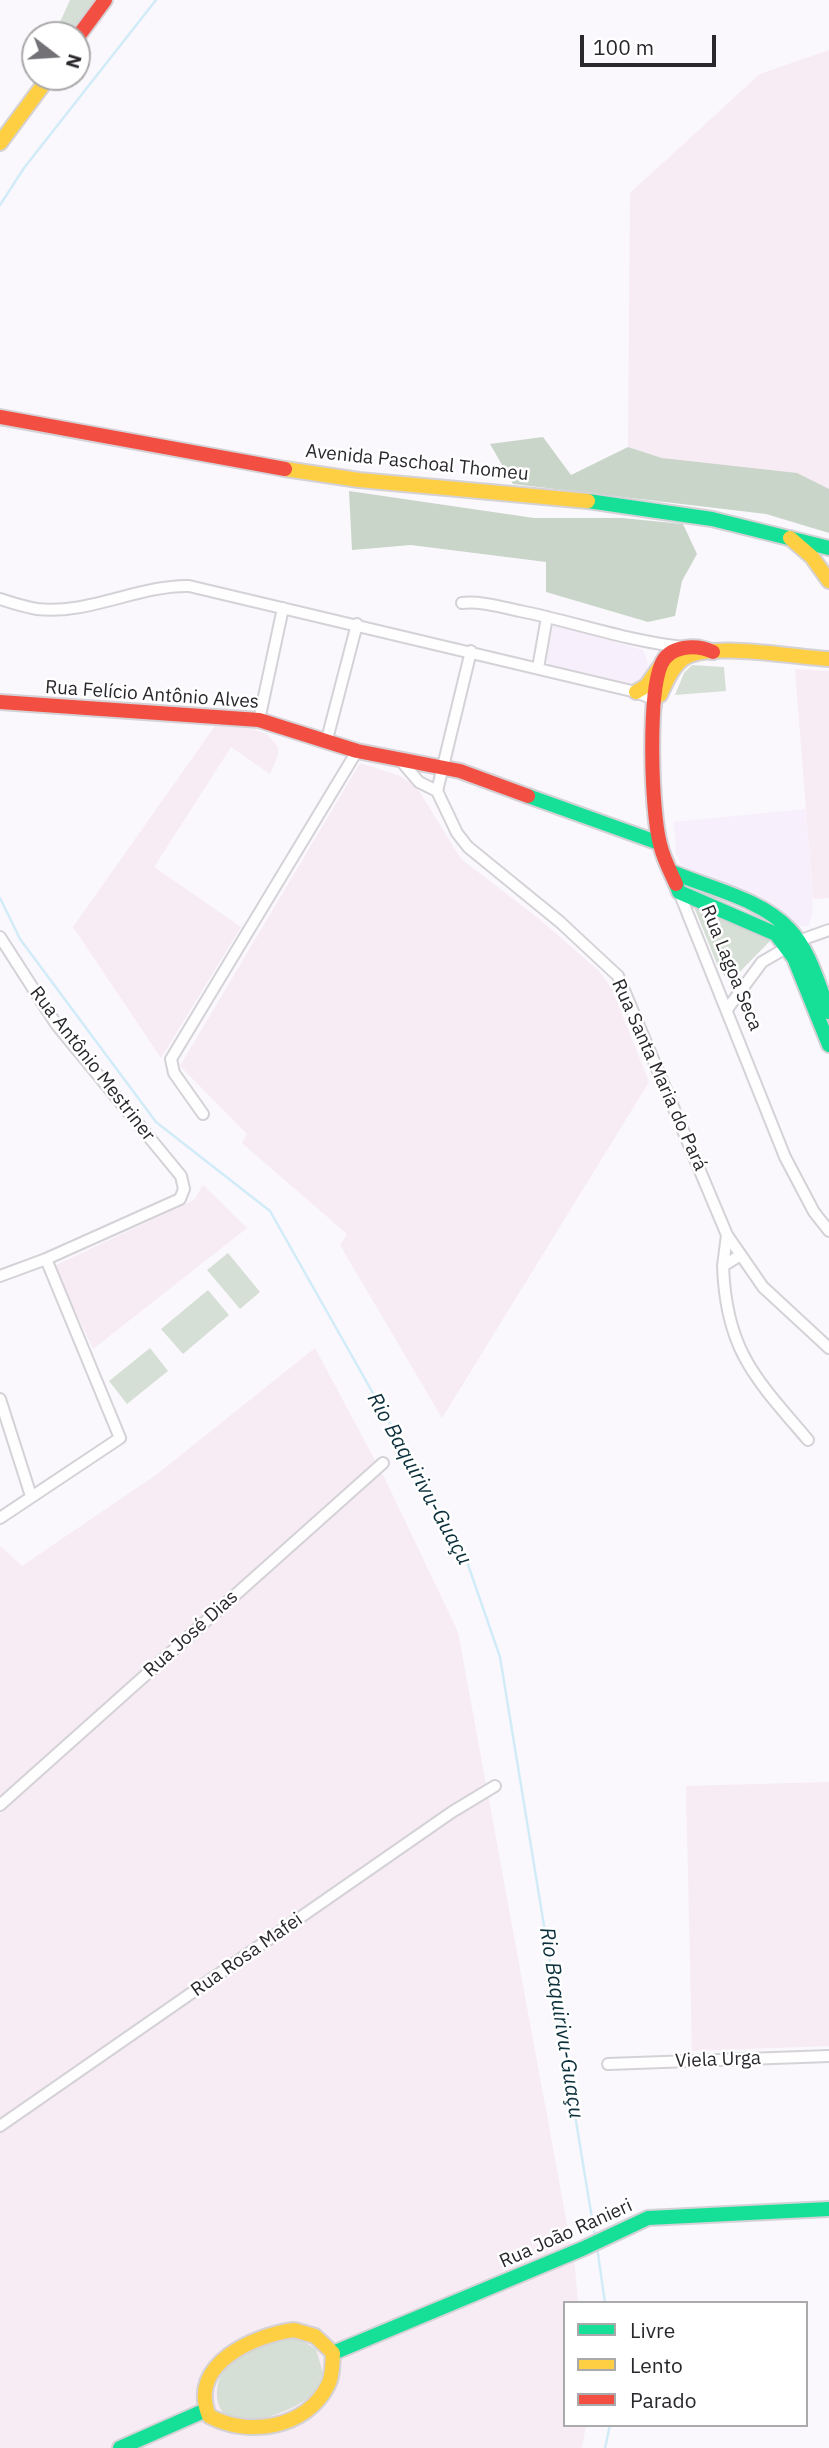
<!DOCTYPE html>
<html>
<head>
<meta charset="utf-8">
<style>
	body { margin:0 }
	#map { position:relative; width:829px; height:2448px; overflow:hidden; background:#faf8fc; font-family:"IBM Plex Sans",sans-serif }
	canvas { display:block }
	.legend { position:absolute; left:563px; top:2301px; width:245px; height:126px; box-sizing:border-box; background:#fff; border:2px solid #aaa9ab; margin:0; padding:9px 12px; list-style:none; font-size:21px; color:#2b282d }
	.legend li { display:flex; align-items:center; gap:14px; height:35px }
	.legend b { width:35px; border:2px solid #aaa9ab }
	.north { position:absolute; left:21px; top:21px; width:70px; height:70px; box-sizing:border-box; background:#fff; border:2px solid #aaa9ab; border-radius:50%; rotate:107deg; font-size:19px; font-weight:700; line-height:28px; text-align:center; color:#2b282d }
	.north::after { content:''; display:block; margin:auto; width:24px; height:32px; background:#737175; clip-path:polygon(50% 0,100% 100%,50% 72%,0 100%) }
	.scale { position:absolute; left:580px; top:35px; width:136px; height:32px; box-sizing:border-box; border:4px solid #2b282d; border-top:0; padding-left:9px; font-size:21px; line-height:24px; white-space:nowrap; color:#2b282d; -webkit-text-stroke:5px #fff; paint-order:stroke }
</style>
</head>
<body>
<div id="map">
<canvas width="829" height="2448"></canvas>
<ul class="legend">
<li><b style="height:9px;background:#16e098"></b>Livre</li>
<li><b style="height:9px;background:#ffcf43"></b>Lento</li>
<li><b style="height:9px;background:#f24e42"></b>Parado</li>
</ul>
<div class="north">N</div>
<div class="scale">100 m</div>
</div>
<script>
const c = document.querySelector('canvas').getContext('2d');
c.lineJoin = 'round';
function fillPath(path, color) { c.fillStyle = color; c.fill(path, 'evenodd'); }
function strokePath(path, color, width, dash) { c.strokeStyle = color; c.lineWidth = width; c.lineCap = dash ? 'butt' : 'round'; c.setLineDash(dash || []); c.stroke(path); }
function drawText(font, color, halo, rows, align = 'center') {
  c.font = font + ' "IBM Plex Sans",sans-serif'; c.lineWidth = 5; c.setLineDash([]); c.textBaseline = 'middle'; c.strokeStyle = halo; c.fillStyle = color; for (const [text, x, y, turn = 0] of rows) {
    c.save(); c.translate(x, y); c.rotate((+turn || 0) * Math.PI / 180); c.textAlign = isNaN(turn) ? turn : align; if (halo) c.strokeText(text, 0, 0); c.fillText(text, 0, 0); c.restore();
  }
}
fillPath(new Path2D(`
	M829,50V489L662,458L628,447L630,193L760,74Z
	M795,669L829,671V898L813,899Z
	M215,726L253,729L267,734L278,747V755L270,774L231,747L154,867L241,927L161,1058L73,927Z
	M360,763L400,776L416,786L461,859L538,918L599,971L612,989L649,1082L442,1418L340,1245L347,1234L242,1143L247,1134L180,1066Z
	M203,1185L247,1228L93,1349L54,1266L194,1200Z
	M315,1348L385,1479L458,1632L575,2268L578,2303H565V2425H586L582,2448H0V1546L22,1566L156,1475Z
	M829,1782V2046L692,2051L686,1786Z`), '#f7ebf4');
fillPath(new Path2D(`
	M558,625L643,650L649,666L645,676L639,683L631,684L549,664L545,660L553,627Z
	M806,809L813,908L809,926L795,927L756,902L681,865L676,854L674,822Z`), '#f7effc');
fillPath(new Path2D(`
	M70,0H95L69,35H54Z
	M692,665L724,667L726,691L675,695L684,673Z
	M694,907L719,914L764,935L770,941L730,982L719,969Z
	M228,1253L260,1292L240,1309L207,1270Z
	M208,1290L229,1315L183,1354L161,1329Z
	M150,1348L168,1371L127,1404L109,1381Z
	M284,2337H296L316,2349L323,2373C316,2395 303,2404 282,2412C268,2417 255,2423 240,2421C209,2417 213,2378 230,2361C244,2348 266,2341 284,2337Z`), '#d6dfd6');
fillPath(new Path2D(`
	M543,437L571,475L628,447L662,458L797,473L829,489V533L766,514L513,484L490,444Z
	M349,491L534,518H622L683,524L697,554L682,581L675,616L648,622L546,592V562L411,545L352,550Z`), '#c9d5c9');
strokePath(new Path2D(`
	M0,205L24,168L156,0
	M0,898L20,939L156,1122L270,1211L465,1556L500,1657L595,2237
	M597,2247L605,2303
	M605,2448L610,2425`), '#d1ecf8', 2.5);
const street = new Path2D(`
	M0,599C12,603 25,607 37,609C88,615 139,585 189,586L636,692L651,698L656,706
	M462,603C481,601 501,607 520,611C575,622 627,641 683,647
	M538,668L547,617
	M259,720L283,608
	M326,743L357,624
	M401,761L419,782L437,791L457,833L468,847L560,922L618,976L727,1235L763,1287L829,1348
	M437,791L471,651
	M679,892L785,1157L814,1212L829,1231
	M0,937L56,1024L181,1176L184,1189L180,1199L46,1259L0,1276
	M728,1008L762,962L798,941L829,930
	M203,1114L174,1073L171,1059L357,751
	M727,1235L723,1266L739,1256
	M723,1266C726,1351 756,1379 808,1440
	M0,1399L31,1496
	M0,1518L120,1438L46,1259
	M0,1805L383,1463
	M608,2064L829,2056
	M0,2126L452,1812L495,1786`);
const fast = new Path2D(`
	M588,501L712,519L829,548
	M528,796L659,843
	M672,872C709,888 761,899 789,929C810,951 818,984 829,1012
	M676,884L679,892L776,934L794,958L829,1045
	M333,2353L582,2249L648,2218L829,2209
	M120,2448L206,2410`);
const slow = new Path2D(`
	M0,143L49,77
	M285,469L359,480L588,501
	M790,538L812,557L829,581
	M636,692L646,686L659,668
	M660,695C666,682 674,662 688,656C717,643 795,657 829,659
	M294,2330L315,2336L333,2353C332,2364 333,2376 328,2385C306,2429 248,2437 209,2416C187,2364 255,2335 294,2330Z`);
const jam = new Path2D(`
	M77,38L105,0
	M0,417L285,469
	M0,702L259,720L357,751L460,771L528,796
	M676,884C670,871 663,858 660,844C651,810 648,696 661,665C669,645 696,644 713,652`);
strokePath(street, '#d4d2d6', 14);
strokePath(fast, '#d4d2d6', 18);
strokePath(slow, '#d4d2d6', 18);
strokePath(jam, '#d4d2d6', 18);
strokePath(street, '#fefeff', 10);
strokePath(fast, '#16e098', 14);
strokePath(slow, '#ffcf43', 14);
strokePath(jam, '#f24e42', 14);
drawText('19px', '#2b282d', '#fff', [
	["Avenida Paschoal Thomeu",417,463,6],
	["Rua Felício Antônio Alves",152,695,4],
	["Rua Lagoa Seca",731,968,68],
	["Rua Antônio Mestriner",92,1064,52],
	["Rua Santa Maria do Pará",659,1075,66],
	["Rua José Dias",191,1634,-42],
	["Rua Rosa Mafei",247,1955,-35],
	["Viela Urga",718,2060,-2],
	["Rua João Ranieri",566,2234,-24]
]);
drawText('italic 21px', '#0c303c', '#fff', [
	["Rio Baquirivu-Guaçu",419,1479,61],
	["Rio Baquirivu-Guaçu",561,2023,81]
]);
</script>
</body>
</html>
